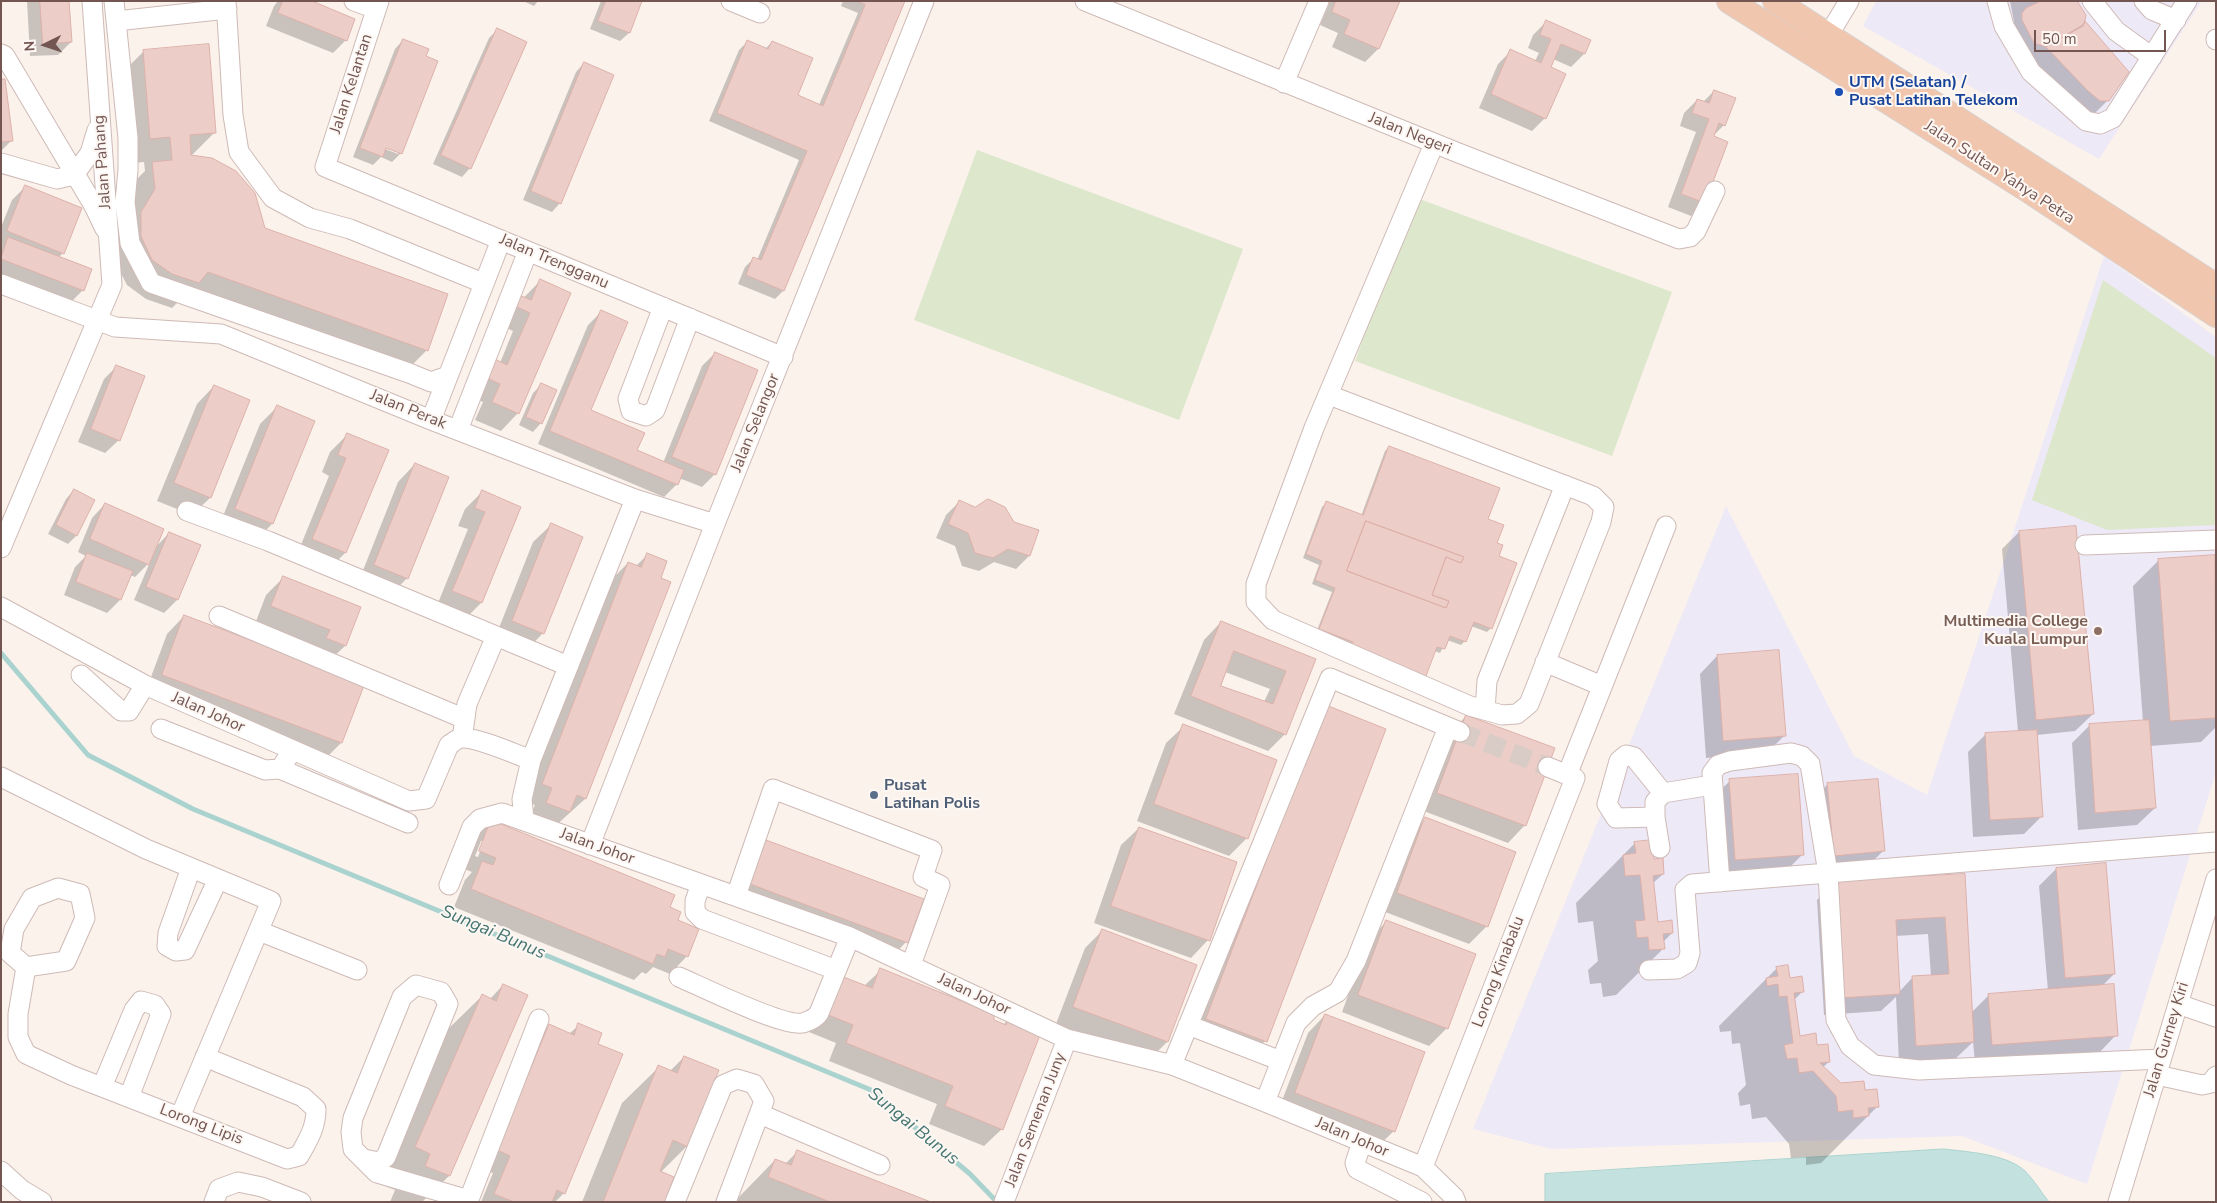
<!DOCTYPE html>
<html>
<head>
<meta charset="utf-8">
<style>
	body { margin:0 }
	#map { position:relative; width:2217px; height:1203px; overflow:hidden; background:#fbf2ec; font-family:"Nunito Sans",sans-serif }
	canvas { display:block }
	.frame { position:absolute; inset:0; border:2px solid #735652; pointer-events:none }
	.north { position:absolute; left:20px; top:20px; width:50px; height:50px; -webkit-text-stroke:4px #fdf7f3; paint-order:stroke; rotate:266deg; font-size:14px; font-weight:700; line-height:20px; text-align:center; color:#735652 }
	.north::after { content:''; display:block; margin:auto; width:18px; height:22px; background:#735652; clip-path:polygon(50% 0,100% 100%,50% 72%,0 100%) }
	.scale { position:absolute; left:2034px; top:30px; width:132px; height:22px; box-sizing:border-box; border:2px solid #735652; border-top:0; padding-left:6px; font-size:15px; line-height:18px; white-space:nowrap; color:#735652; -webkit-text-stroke:4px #fdf7f3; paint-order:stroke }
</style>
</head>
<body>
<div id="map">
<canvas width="2217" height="1203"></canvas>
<div class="frame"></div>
<div class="north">N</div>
<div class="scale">50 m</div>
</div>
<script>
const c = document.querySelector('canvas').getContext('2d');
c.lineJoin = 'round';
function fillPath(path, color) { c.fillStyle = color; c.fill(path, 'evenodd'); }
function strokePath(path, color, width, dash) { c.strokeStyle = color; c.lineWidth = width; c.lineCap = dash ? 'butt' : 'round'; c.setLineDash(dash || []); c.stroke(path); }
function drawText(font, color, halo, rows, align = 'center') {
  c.font = font + ' "Nunito Sans",sans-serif'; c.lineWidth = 4; c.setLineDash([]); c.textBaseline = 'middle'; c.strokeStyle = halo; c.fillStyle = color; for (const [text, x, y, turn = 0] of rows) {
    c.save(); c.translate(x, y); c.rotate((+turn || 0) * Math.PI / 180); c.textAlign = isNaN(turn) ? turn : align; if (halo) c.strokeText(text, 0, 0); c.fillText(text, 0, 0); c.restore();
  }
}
fillPath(new Path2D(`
	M1876,1H2202L2099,159L1863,26Z
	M2104,256L2216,337V772L2087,1184L1962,1136L1551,1149L1473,1129L1726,506L1854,756L1927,795Z`), '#eee9f7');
fillPath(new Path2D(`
	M977,150L1243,249L1179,420L914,320Z
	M1414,197L1672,292L1612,456L1355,361Z
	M2103,280L2216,358V525L2107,530L2032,500Z`), '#dde7cc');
const water = new Path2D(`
	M1944,1149C1968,1152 2007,1154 2025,1171C2034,1180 2041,1192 2049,1202H1545V1174Z`);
fillPath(water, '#c3e2df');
strokePath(water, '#aad3cf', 1);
fillPath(new Path2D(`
	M27,1H68L71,42L58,55L30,56Z
	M278,1H309L346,40L333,53L266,26L274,6Z
	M523,1H538L534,6Z
	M601,1H641L629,33L620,41L590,29Z
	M843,1H903L783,291L775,299L738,284L745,267L754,258L757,260L799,160L709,121L739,50L748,41L765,49L772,42L796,96L819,105L858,13L841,6Z
	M1330,1H1399L1378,49L1365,62L1332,47L1338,33L1320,25Z
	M2010,1H2075L2088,28L2108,100L2095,113H2087L2074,103L2032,59L2009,27L2014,22Z
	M1546,22L1589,41L1584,54L1571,67L1553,59L1549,68L1545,118L1532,131L1479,108L1498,64L1511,51L1535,61L1539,53L1528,48L1533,35Z
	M497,30L470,168L462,177L433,164L489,38Z
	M403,40L424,57L401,153L392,162L381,157L373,165L353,157L395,49ZM381,144L398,151V154L380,147Z
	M144,51L215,132L191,156L264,229L427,350L401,376L183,297L172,308L146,299L127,285L115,262L116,239L129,216L127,189L145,171L144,162L125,164L118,77Z
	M584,63L560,203L552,212L523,200L576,72Z
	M1,80L11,141L1,151Z
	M1714,91L1724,125L1712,137L1704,203L1691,216L1668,207L1696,132L1680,126L1684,113L1697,100L1703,102Z
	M25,187L63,253L58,258L83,290L70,303L1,277V227L12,200Z
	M540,281L518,413L501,431L475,420L483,402L470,396L500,363L513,331L498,324Z
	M601,312L589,410L636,451L663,463L702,366L715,353V474L702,487L679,478L677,484L664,497L538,444L588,325Z
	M117,366L119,440L105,453L78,442L104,379Z
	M541,385V423L533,432L519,425L533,393Z
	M214,386L249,400L210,498L192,515L157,501L197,404Z
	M277,407L272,524L255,541L219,526L260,424Z
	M348,434L387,450L345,553L328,570L296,557L329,476L322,472L330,452Z
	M1389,447L1486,520L1496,543L1497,557L1491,628L1487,632L1471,626L1465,641L1461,645L1447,640L1440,653L1434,651L1425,675L1421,679L1316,633L1332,592L1312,584L1319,565L1303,558L1322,507L1326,503L1361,516L1385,451Z
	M415,464L407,578L390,596L358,583L398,482Z
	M74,490L76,536L68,544L48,534L66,499Z
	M482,492L520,507L481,603L464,620L436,608L468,529L458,526L465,509Z
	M959,502L1037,531L1029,556L1016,569L994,562L979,571L962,566L955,546L936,538L946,515Z
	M105,504L155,548L169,533L199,546L177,600L164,613L134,600L150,562L135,577L130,575L120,600L107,613L64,595L75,567L86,556L78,552L92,518Z
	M551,525L543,633L526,651L495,638L533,542Z
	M2019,532L2093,714L2075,731L2037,735L2042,816L2024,834L1973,837L1968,752L1985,735L2018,732L2002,549Z
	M647,555L585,799L552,829L529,820L535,805L525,801L611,580L628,563L636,566Z
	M2214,556L2216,580V727L2201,742L2150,746L2155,808L2137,825L2078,830L2072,743L2089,726L2143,722L2133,586L2158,561Z
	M284,577L360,607L345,646L327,663L255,624L266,595Z
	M184,616L341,743L324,760L145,693L167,634Z
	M1221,622L1315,660L1285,734L1268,751L1174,714L1204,640ZM1225,672L1270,689L1264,702L1219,687Z
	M1717,656L1784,736L1767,753L1706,758L1700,674Z
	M1466,716L1525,825L1508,843L1421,810L1449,734Z
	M1313,720L1265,1041L1252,1054L1194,1032Z
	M1184,726L1247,838L1229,856L1137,821L1166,743Z
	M1730,781L1803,854L1785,872L1718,876L1712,798Z
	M1828,784L1883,851L1870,864L1821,868L1815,797Z
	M1425,819L1487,926L1469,944L1380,910L1408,836Z
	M491,822L668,908L676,921L687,956L670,974L653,967L646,974L642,972L634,980L454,907L465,880L472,872L462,868L474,839ZM481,841H484L478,857L475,856Z
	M1139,828L1236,863L1208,940L1191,958L1094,923L1121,845Z
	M766,842L906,942L889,960L733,902L749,859Z
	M1635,843L1663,874L1652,884L1657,923L1672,933L1663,942L1664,948L1616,995L1603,997L1601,983L1590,984L1588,970L1598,961L1593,921L1578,923L1576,903Z
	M2056,869L2114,974L2101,987L2116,1035L2099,1053L1975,1062L1973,1042L1955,1059L1899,1063L1896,997L1881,1011L1824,1015L1817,900L1835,882L1964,875L1971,1013L1989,995L2048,991L2039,886ZM1928,934L1931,976L1913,977L1899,992L1896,936Z
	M1387,921L1474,955L1446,1029L1429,1046L1342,1012L1369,939Z
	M1102,931L1195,966L1167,1042L1150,1059L1056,1024L1085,948Z
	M1777,968L1803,991L1794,1000L1799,1037L1816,1046L1829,1062L1823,1067L1840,1085L1864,1092L1878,1106L1821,1163L1806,1165V1157L1791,1158L1789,1144L1766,1117L1752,1119L1750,1104L1740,1106L1738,1093L1746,1085L1740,1043L1732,1044L1731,1031L1720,1032L1719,1026Z
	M881,970L1003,1025L1010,1018L1002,1129L984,1146L929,1124L937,1104L829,1061L836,1043L809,1032L824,995L864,986Z
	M503,985L526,995L449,1176L422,1202H390L395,1190L380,1184L445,1032L482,996L490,999Z
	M1325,1015L1394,1131L1376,1148L1278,1111L1308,1033Z
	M579,1025L596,1044L564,1193L555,1202H481L493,1173L480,1168L531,1043L549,1026L569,1034Z
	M684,1057L687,1146L660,1173L663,1202H582L622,1103L659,1067L670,1071Z
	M798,1151L927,1202H737L739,1197L775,1160L785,1164Z`), '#0003');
strokePath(new Path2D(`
	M1,653L88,755L193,809L871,1090L970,1174L997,1202`), '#aad3cf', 5);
const building = new Path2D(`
	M40,1H69L72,42L43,44Z
	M283,1H312L355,19L347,41L278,13Z
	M606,1H642L630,33L598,21Z
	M857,1H905L784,291L746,275L753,257L761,260L807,151L717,113L747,40L768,49L772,41L813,58L798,95L823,106L865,5Z
	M1336,1H1400L1379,49L1344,34L1350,20L1332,12Z
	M2041,1H2077L2086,15L2084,24L2046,47L2034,43L2022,20V13L2026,8Z
	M1546,20L1591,40L1585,54L1561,44L1551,67L1566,74L1546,119L1491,94L1510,49L1541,63L1551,39L1540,35Z
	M2085,21L2129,72L2109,101H2100L2087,90L2046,47L2083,26Z
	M497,28L527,42L471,169L441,155Z
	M403,39L429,49L426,56L438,61L402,154L386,148L383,157L360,148Z
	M209,44L216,133L190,135L191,155L212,158L236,171L255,193L265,228L448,294L428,351L208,272L199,283L172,274L152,260L141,236V212L155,189L152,162L172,160L170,137L150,139L143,50Z
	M584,62L614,75L561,204L531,191Z
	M1,79H5L13,141L1,142Z
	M1714,90L1736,98L1725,126L1719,123L1714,136L1728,142L1705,203L1681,194L1709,119L1692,113L1697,99L1709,103Z
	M25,185L82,208L64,254L7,231Z
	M8,237L92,269L84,291L1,259Z
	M540,279L571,293L519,414L492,402L500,384L487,378L495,359L507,365L530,313L515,306L519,295L531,300Z
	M601,310L628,322L591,410L645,433L637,450L684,470L678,485L550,431Z
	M715,352L758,370L716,475L672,457Z
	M116,365L145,376L120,441L91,429Z
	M541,383L557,390L542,424L526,417Z
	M214,385L250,400L211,498L174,483Z
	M277,405L315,421L273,524L235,509Z
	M347,433L389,450L346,553L312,539L346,458L338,455Z
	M1389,446L1500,488L1488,519L1504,525L1497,543L1503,545L1499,556L1517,563L1492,629L1474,622L1466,642L1450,636L1445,649L1437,647L1426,676L1351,647L1353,642L1319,629L1335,588L1315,580L1322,561L1306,554L1326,501L1363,515ZM1366,521L1464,557L1461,563L1446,557L1432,595L1449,601L1446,608L1347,571Z
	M415,463L449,477L408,579L374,565Z
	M74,489L95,500L77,536L56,525Z
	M482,490L521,507L482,603L452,591L485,512L475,508Z
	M988,499L1005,507L1014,522L1039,530L1030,556L1008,549L993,558L975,553L968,533L948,524L959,500L975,507Z
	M105,503L164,529L149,565L90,539Z
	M1366,521L1464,557L1461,563L1446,557L1432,595L1449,601L1446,608L1347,571Z
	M551,523L583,537L544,634L512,621Z
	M2076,526L2094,714L2036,720L2019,531Z
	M169,532L201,545L178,600L146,587Z
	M87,553L133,571L121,600L76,582Z
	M647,553L667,561L661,578L671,582L586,799L577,795L570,812L546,803L552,788L542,784L628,562L641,567Z
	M2215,555L2216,718L2170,721L2158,559Z
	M283,576L361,607L346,646L326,638L330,630L271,606Z
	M184,615L365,683L342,743L162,675Z
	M1221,621L1316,659L1286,735L1191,696ZM1234,651L1286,671L1273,704L1221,686Z
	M1779,650L1786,736L1723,741L1717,655Z
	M1326,705L1386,729L1267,1042L1206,1019Z
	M1466,715L1555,748L1526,826L1437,793Z
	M2149,720L2156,808L2095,813L2089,724Z
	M1183,724L1277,760L1248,839L1154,804Z
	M2037,730L2043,817L1990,820L1985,733Z
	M1798,774L1804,855L1735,860L1729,779Z
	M1878,779L1885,851L1834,856L1827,783Z
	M1425,817L1516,852L1488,927L1397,893Z
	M491,820L675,895L670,907L681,912L678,920L699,929L688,957L668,949L665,957L657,954L653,964L471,889L482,861L493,865L496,858L479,851Z
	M1139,827L1237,862L1210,941L1111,906Z
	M766,840L924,899L908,943L750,884Z
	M1652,840L1654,859L1663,858L1664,874L1653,876L1658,922L1672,920L1673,933L1663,934L1665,949L1649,950L1648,937L1637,938L1635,921L1645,920L1640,875L1625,876L1623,855L1636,853L1634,842Z
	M2106,863L2115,974L2065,978L2056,868Z
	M1965,874L1974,1042L1916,1046L1912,976L1949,974L1945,917L1896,920L1900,994L1841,998L1834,881Z
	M1386,920L1476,954L1448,1029L1358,995Z
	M1102,929L1197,965L1168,1042L1073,1007Z
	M1788,965L1790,978L1802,976L1804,992L1794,993L1800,1036L1816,1033L1817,1045L1828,1044L1830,1062L1820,1063L1841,1083L1864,1081L1865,1090L1877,1089L1879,1107L1868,1108L1869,1116L1853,1118V1110L1838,1112L1836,1096L1813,1071L1799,1073L1797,1058L1787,1059L1784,1045L1793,1043L1787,996L1779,997L1778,984L1767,986L1766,978L1778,976L1776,967Z
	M880,968L994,1014V1020L1006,1025L1010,1017L1042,1030L1003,1130L945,1106L953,1086L846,1043L853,1025L826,1014L841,976L872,988Z
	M503,984L528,995L450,1176L425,1166L430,1154L415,1147L482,994L496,1001Z
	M2114,984L2118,1036L1992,1045L1988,994Z
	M1325,1014L1425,1052L1395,1132L1295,1093Z
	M578,1023L602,1033L598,1044L623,1054L565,1194L557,1190L552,1202H514L494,1194L510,1156L497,1150L549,1024L574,1035Z
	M684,1056L719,1070L688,1147L673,1140L660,1171L674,1177L665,1202H603L658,1065L677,1073Z
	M797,1150L931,1202H830L768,1177L775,1159L791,1165Z`);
fillPath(building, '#edcdc7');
strokePath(building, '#ddb1aa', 1);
strokePath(new Path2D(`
	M1460,732L1548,767`), '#d9cbc6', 19, [19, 9]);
const minor = new Path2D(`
	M114,1L128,138V170L125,202L130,243L151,283L409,373L431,382L448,376
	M226,1L233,115L239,152L273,198L310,218L350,229L483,283
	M354,1L376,9
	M379,1L325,167L783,357
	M731,1L760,13
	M1085,1L1456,152L1679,239L1690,237L1696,231L1715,191
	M1997,1L2004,26L2031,72L2086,121L2100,124L2113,118L2187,1
	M2092,1L2116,31L2152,57
	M2144,1L2152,10L2176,20
	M116,21L227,9
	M1828,36L1849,1
	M2216,39V40
	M1,54L5,56L94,206L105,229
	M1284,83L1319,1
	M1,163L57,179L74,175L90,153L97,130
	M1,284L115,327L221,334L431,420L635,499L715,524
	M663,307L628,399L631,411L646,416L655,410L690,318
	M1329,395L1593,496L1604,507L1601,522L1529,704L1517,714L1502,715L1470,706L1273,620L1256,602V584L1314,428L1434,144
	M431,420L501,240
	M458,430L528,251
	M187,511L268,541L568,666
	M2085,545L2216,540
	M1,548L112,285L92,1
	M1,607L145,685L409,801L426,799L449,745C454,742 457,738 463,738C479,738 515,754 531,760
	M219,616L465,719
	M1545,662L1602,686
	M81,675L121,711H129L145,685
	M1485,710L1487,681L1565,485
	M161,729L265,770L280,769L292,751
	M463,732L467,704L496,636
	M280,769L408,823
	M1567,775L1666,526
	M1,777L146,849L271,901L180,1117
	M1655,817L1616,818L1607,804L1619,761L1626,755L1634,757L1663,793
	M524,820L522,799L531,760L635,499
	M590,845L715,524L924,1
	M1660,848L1655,817V802L1663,793L1712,785
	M191,868L168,933L167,946L176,951L185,950L218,879
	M1720,882L1712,773L1718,765L1730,761L1791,753L1802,756L1810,764L1828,873L2216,842
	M701,884L695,901V912L702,919L836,970
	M449,885L472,827L480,819L502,813L850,937L1067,1039L1172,1065L1265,1102L1423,1167L1454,1197L1456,1202
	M58,888L80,894L85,918L66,961L26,967L10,953L14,929L32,898Z
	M736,896L773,789L932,850L923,877L940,885L911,965
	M259,931L357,970
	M26,967L18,1014V1037L26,1054L71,1075L287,1159L299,1156C308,1140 316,1128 316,1109L303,1097L205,1057
	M1649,970L1677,969L1687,963L1690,953L1685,890L1692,884L1828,873L1836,1020L1850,1046L1874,1065L1919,1070L2161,1059
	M679,977C702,987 783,1027 803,1023C809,1021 816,1018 819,1013L850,937
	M2178,1004L2216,1017
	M1188,1025L1281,1061
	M1172,1065L1330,678L1460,732
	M2157,1075L2202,1085L2211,1083L2216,1076
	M102,1087L134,1010L141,1001L155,1005L161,1014L129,1097
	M1265,1102L1296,1023L1313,1006L1338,992L1356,961L1448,727
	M760,1114L880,1165
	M1362,1142L1355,1163L1357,1169L1422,1202
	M364,1159L379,1162L386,1157L448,1004L441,992L416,985L402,997L353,1118L351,1132L353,1149L377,1173L469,1200
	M1423,1167L1575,778L1548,767
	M1,1171L22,1190L42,1202
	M214,1202L219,1189L238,1182L262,1187L301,1202
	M468,1202L539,1019
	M675,1202L723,1085L737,1079L754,1084L764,1101L726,1202
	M1004,1202L1067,1039
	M2118,1202L2216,879`);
const major = new Path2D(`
	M1729,1L2028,190L2216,315
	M1775,1L2216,286`);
strokePath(minor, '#cebab6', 21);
strokePath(major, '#d8d0cf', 26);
strokePath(minor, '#fff', 19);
strokePath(major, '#f0c7ae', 24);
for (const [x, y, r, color] of [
	[1839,92,5,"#1a4fb4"],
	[2098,631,5,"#8d6e63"],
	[874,795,5,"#5c6f8a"]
]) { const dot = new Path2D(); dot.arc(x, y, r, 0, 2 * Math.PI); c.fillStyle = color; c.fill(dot); strokePath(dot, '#fdf7f3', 2); }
drawText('bold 16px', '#164399', '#fdf7f3', [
	["UTM (Selatan) /",1849,83],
	["Pusat Latihan Telekom",1849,101]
], 'left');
drawText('16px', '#735652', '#fdf7f3', [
	["Jalan Kelantan",352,84,-72],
	["Jalan Negeri",1410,134,22],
	["Jalan Pahang",103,162,-94],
	["Jalan Sultan Yahya Petra",1999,173,33],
	["Jalan Trengganu",554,262,23],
	["Jalan Perak",408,410,22],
	["Jalan Selangor",756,423,-68],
	["Jalan Johor",208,713,24],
	["Jalan Johor",597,847,20],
	["Lorong Kinabalu",1499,972,-69],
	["Jalan Johor",974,995,25],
	["Jalan Gurney Kiri",2167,1040,-73],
	["Jalan Semenan Juny",1036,1120,-69],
	["Lorong Lipis",201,1125,21],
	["Jalan Johor",1352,1138,23]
]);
drawText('bold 16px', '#785e54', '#fdf7f3', [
	["Multimedia College",2088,622],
	["Kuala Lumpur",2088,640]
], 'right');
drawText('bold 16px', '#4e5e75', '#fdf7f3', [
	["Pusat",884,786],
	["Latihan Polis",884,804]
], 'left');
drawText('italic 18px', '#467672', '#fdf7f3', [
	["Sungai Bunus",493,933,23],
	["Sungai Bunus",913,1127,39]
]);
</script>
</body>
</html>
